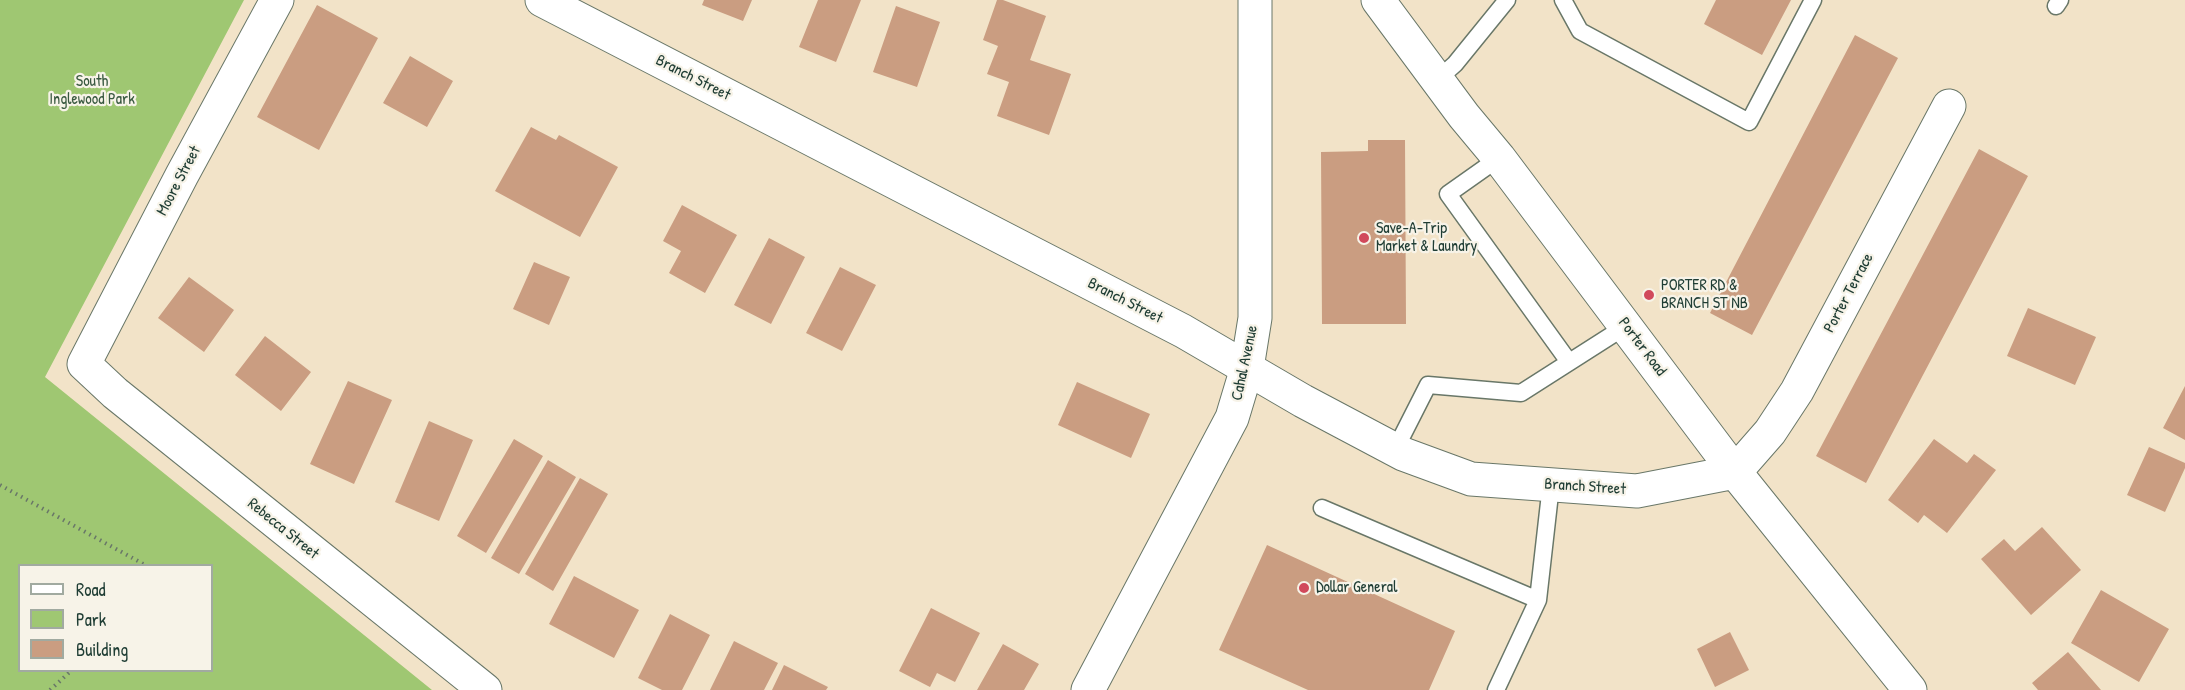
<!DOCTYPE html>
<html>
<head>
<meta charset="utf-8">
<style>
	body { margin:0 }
	#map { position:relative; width:2185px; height:690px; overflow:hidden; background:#f2e3c8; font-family:"Patrick Hand",sans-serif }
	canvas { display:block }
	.legend { position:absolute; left:18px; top:564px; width:195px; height:108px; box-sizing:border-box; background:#f7f3e8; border:2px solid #a1aaa0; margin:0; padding:8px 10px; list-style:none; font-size:18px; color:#1f3d34 }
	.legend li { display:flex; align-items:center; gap:12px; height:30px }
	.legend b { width:30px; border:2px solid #a1aaa0 }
</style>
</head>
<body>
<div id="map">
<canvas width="2185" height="690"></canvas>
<ul class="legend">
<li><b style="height:8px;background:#fff"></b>Road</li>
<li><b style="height:16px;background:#9fc772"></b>Park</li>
<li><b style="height:16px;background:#ca9d81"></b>Building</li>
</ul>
</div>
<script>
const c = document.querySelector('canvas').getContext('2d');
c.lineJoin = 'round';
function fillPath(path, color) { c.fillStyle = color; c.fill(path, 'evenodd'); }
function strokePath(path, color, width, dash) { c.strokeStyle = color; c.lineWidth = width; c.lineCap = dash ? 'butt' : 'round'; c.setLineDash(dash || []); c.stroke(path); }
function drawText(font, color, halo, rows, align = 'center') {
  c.font = font + ' "Patrick Hand",sans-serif'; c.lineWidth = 4.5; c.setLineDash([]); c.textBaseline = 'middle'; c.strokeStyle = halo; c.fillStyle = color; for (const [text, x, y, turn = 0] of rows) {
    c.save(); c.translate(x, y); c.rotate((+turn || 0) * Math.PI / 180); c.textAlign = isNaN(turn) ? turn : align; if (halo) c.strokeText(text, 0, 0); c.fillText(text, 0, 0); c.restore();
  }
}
fillPath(new Path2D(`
	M0,0H244L45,377L432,690H0ZM20,566H212V670H20Z`), '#9fc772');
fillPath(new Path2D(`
	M704,0H752L743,21L702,5Z
	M818,0H861L836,62L799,47Z
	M997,0H1003L1046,16L1030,60L1071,74L1049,135L997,116L1009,82L987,74L998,46L983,40Z
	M1716,0H1791L1762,55L1704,24Z
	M317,5L378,38L319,150L257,117Z
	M896,6L940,22L917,87L873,72Z
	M1855,35L1898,58L1752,335L1710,313Z
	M410,56L453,81L427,127L383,103Z
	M531,127L556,140L559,135L618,167L580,237L495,191Z
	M1368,140H1405L1406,324H1322L1321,152L1368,151Z
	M1979,149L2028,176L1866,483L1816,456Z
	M682,205L737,235L705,293L669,273L681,251L663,241Z
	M769,238L805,257L771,324L734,305Z
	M534,262L570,277L549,325L513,309Z
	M840,267L876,285L842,351L806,333Z
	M189,277L234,310L204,352L158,318Z
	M2028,308L2096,337L2075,385L2007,356Z
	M265,336L311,372L281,411L235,375Z
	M348,381L392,400L354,484L310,464Z
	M1077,382L1150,414L1131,458L1058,425Z
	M2185,386V440L2163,428Z
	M429,421L473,440L439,521L395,502Z
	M514,439L543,456L486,553L457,536Z
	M1934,439L1967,463L1974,454L1996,470L1947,533L1924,515L1918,523L1888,500Z
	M2149,447L2185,463V468L2165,512L2127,495Z
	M548,460L576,477L519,574L491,558Z
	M580,478L608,494L553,591L525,574Z
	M2042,527L2081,570L2031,615L1981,559L2004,539L2015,551Z
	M1267,545L1455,631L1429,690H1308L1219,650Z
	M574,576L639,610L614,658L549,624Z
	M2101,590L2169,629L2139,682L2071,643Z
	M931,608L980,633L955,682L937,673L930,687L899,671Z
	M670,614L710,635L682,690H662L638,678Z
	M1730,632L1749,670L1715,687L1697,649Z
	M734,641L778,663L764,690H710Z
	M1003,644L1039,664L1024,690H977Z
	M2068,652L2101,690H2038L2032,683Z
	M784,665L828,687L826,690H772Z`), '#ca9d81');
const lane = new Path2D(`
	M1563,0L1580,31L1749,122L1813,0
	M2056,6L2060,0
	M1437,80L1455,64L1507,0
	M1499,158L1448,194L1569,362
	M1395,450L1428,385L1521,393L1626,326
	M1322,508L1538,600
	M1496,690L1538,600L1551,485`);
const street = new Path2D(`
	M277,0L182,175L84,364L115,393L485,690
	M1735,472L1770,432L1797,391L1949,106`);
const secondary = new Path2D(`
	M542,0L1183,331L1303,401L1403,454L1471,479L1637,491L1735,472
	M1378,0L1464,116L1499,158L1735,472L1910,690
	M1088,690L1232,418L1247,368L1255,318V0`);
strokePath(lane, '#697768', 19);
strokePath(street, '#697768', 35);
strokePath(secondary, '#697768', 35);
strokePath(new Path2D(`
	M0,485L147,566
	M50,690L72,670`), '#697768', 4, [1.5, 4.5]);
strokePath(lane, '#fff', 16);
strokePath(street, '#fff', 33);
strokePath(secondary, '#fff', 33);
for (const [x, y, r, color] of [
	[1364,238,6,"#d1495b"],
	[1649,295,6,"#d1495b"],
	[1304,588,6,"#d1495b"]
]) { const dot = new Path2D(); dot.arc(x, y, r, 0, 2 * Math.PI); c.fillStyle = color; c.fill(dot); strokePath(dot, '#f7f3e8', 2); }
drawText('16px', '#1f3d34', '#f7f3e8', [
	["Branch Street",693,78,27],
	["Moore Street",179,181,-62],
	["Porter Terrace",1849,293,-62],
	["Branch Street",1125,301,27],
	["Porter Road",1642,347,53],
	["Cahal Avenue",1245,363,-78],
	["Branch Street",1585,487,4],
	["Rebecca Street",283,529,39]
]);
drawText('16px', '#395940', '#f7f3e8', [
	["South",92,82],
	["Inglewood Park",92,100]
]);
drawText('16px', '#1f3d34', '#f7f3e8', [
	["Save-A-Trip",1376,229],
	["Market & Laundry",1376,247],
	["PORTER RD &",1661,286],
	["BRANCH ST NB",1661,304],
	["Dollar General",1316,588]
], 'left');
</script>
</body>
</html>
